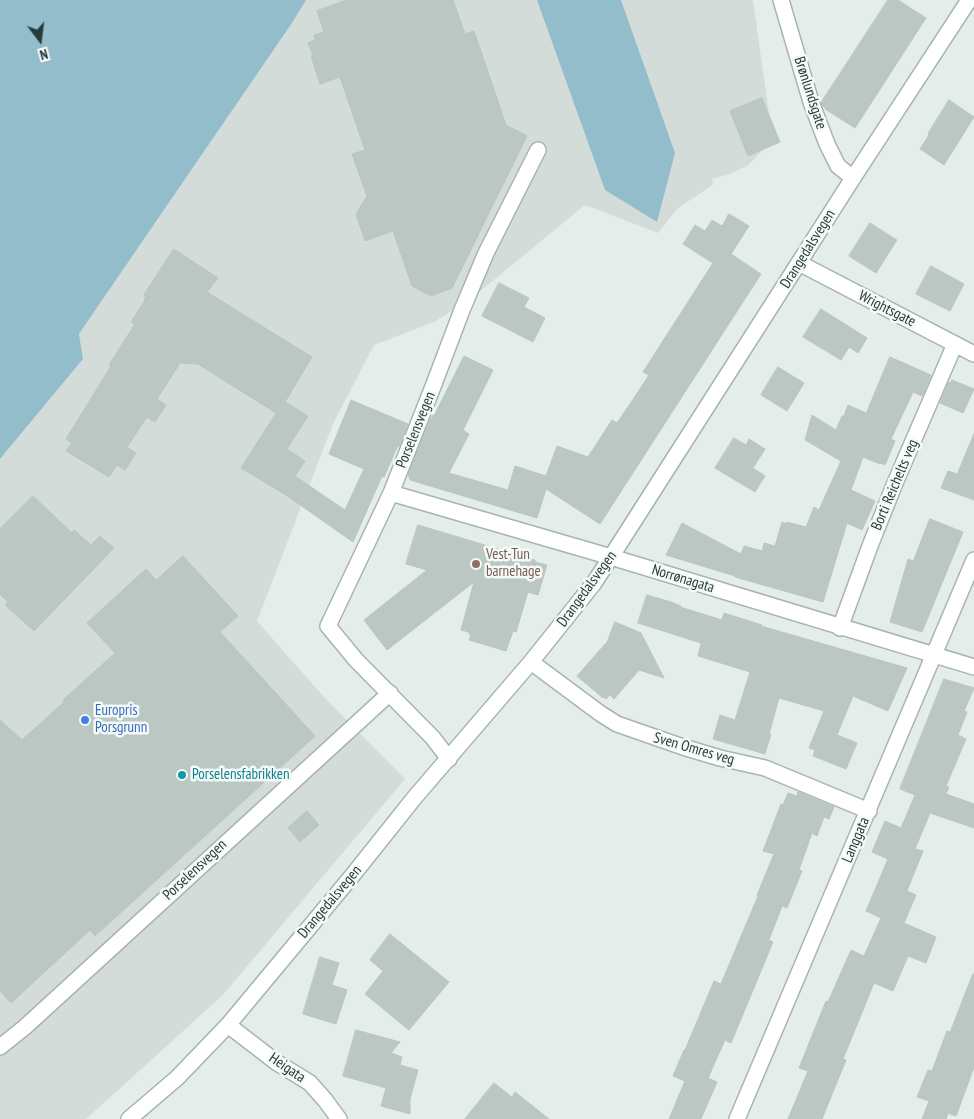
<!DOCTYPE html>
<html>
<head>
<meta charset="utf-8">
<style>
	body { margin:0 }
	#map { position:relative; width:974px; height:1119px; overflow:hidden; background:#e5edea; font-family:"PT Sans Narrow",sans-serif }
	canvas { display:block }
	.north { position:absolute; left:15px; top:15px; width:50px; height:50px; -webkit-text-stroke:4px #f5f9f8; paint-order:stroke; rotate:165deg; font-size:14px; font-weight:700; line-height:20px; text-align:center; color:#263c39 }
	.north::after { content:''; display:block; margin:auto; width:18px; height:22px; background:#263c39; clip-path:polygon(50% 0,100% 100%,50% 72%,0 100%) }
</style>
</head>
<body>
<div id="map">
<canvas width="974" height="1119"></canvas>
<div class="north">N</div>
</div>
<script>
const c = document.querySelector('canvas').getContext('2d');
c.lineJoin = 'round';
function fillPath(path, color) { c.fillStyle = color; c.fill(path, 'evenodd'); }
function strokePath(path, color, width, dash) { c.strokeStyle = color; c.lineWidth = width; c.lineCap = dash ? 'butt' : 'round'; c.setLineDash(dash || []); c.stroke(path); }
function drawText(font, color, halo, rows, align = 'center') {
  c.font = font + ' "PT Sans Narrow",sans-serif'; c.lineWidth = 5; c.setLineDash([]); c.textBaseline = 'middle'; c.strokeStyle = halo; c.fillStyle = color; for (const [text, x, y, turn = 0] of rows) {
    c.save(); c.translate(x, y); c.rotate((+turn || 0) * Math.PI / 180); c.textAlign = isNaN(turn) ? turn : align; if (halo) c.strokeText(text, 0, 0); c.fillText(text, 0, 0); c.restore();
  }
}
fillPath(new Path2D(`
	M306,0H753L772,135L762,151L747,166L727,175L712,179L713,185L678,208L658,233L585,205L478,293L459,306L434,322L374,345L333,424L257,621L324,697L405,779L222,996L86,1119H0V459L83,359L79,334L292,23Z`), '#d4dcd9');
fillPath(new Path2D(`
	M0,0H306L292,23L79,334L83,359L0,459Z
	M537,0H621L675,153L657,222L605,190Z`), '#94bdcb');
const building = new Path2D(`
	M347,0H453L465,34L474,31L506,125L527,136L452,288L431,296L412,286L393,231L365,241L356,214L367,196L352,154L365,150L340,77L320,84L311,56L313,55L308,43L315,40L314,35L324,32L317,11Z
	M888,0H898L926,18L855,128L825,109L826,108L822,106L821,103Z
	M762,98L780,142L748,156L730,111Z
	M949,100L974,117L944,165L920,149L929,135L928,134Z
	M729,214L749,226L731,254L761,274L600,524L546,489L537,518L410,480L408,474L428,424L433,415L434,416L464,356L493,370L463,430L469,434L449,473L508,490L515,466L546,476L557,446L588,457L612,420L617,423L634,398L649,375L643,372L713,263L683,244L695,225L705,231L712,220L722,226Z
	M870,223L897,240L876,273L849,256Z
	M174,249L218,278L207,292L312,357L285,402L308,416L287,449L305,461L295,476L345,510L364,469L329,454L351,400L408,424L399,447L398,445L384,477L382,476L353,542L286,495L241,468L276,413L198,364L180,363L157,399L166,405L155,422L147,417L127,447L136,453L125,470L117,465L109,477L66,451L72,443L66,439L111,366L109,365L135,324L131,322L145,300L144,299L146,296L144,295Z
	M931,266L964,284L950,311L916,294Z
	M499,283L529,298L524,307L545,318L533,342L482,316Z
	M821,309L867,338L858,353L849,347L841,360L803,337Z
	M890,357L931,375L922,396L913,392L891,439L895,441L885,465L881,463L880,464L863,457L851,490L875,501L862,530L847,523L823,602L735,577V576L666,555L682,523L741,554L744,546L762,551L764,543L775,546L782,522L787,524V522L806,527L814,507L819,510L841,461L805,440L812,415L836,430L842,416H844L848,405L866,413Z
	M778,367L804,383L787,411L761,395Z
	M952,380L974,389L963,413L940,403L949,382L951,383Z
	M974,434V500L941,488L948,471L957,474Z
	M734,438L746,445L749,439L765,449L753,468L765,476L755,492L715,468Z
	M33,496L72,533L74,530L91,545L100,536L114,548L34,631L5,605L8,602L0,594V529Z
	M930,519L963,532L922,632L890,622L908,559L913,561Z
	M418,525L535,560V562L547,565L538,595L528,592L516,632L513,631L506,651L469,640L471,635L469,634V632L461,630L474,582L387,650L364,620L427,570L406,564Z
	M183,556L238,616L220,632L315,736L95,936L90,930L11,1003L0,991V720L22,740L64,702L63,700L115,653L87,623L146,569L156,580Z
	M647,595L671,602L681,606L680,607L722,620L724,613L762,625L761,626L907,668L888,711L853,696L837,735L857,743L846,769L813,756L815,750L809,748L824,711L779,698L769,734H771L765,754L713,739L720,715L735,720L750,672L698,656L701,643L638,623Z
	M615,622L641,633L664,678L639,670L614,699L610,695L606,699L604,697L603,698L577,676L607,642Z
	M944,679L974,688L964,711L967,712L958,735L966,739L946,786L949,787L946,794L974,804V828L930,813L915,849L923,851L907,891L916,895L904,923L936,937L926,963L908,956L893,991L874,983L843,1059L846,1060L822,1119H788L808,1071L799,1068L826,1001L828,1002L851,950L864,956L881,918L866,911L888,859L872,852L885,821L901,828L915,795L900,789Z
	M798,792L834,807L829,819L824,817L817,836L812,833L799,870L802,871L787,908L782,906L769,940L773,942L731,1043L725,1040L708,1078L717,1082L701,1119H669L685,1081L673,1076L684,1050H685L714,981L721,984L758,896L757,895L774,854L763,851L781,804L783,805L788,793L797,796Z
	M307,811L319,825L300,842L288,828Z
	M390,934L449,982L409,1030L365,994L383,971L370,960Z
	M320,957L339,963L332,985L347,990L336,1024L303,1014Z
	M973,974H974V1067L956,1116L948,1113L946,1119H922L929,1101L917,1097L928,1070L932,1071L947,1031L950,1032Z
	M356,1030L400,1042L391,1053L402,1057L400,1065L418,1070L410,1099V1114L381,1106L386,1088L343,1076Z
	M494,1083L512,1097L515,1092L549,1119H465Z`);
fillPath(building, '#bbc7c3');
strokePath(building, '#b8c6c1', 1);
const street = new Path2D(`
	M781,0L811,102L827,144L838,166L853,178
	M799,263L974,354
	M391,493L611,557L974,667
	M840,628L870,546L895,483L955,344
	M531,662L601,714L617,724L683,747L720,758L765,768L869,811
	M449,759L433,738L356,660L328,626L391,493L434,384L462,310L486,253L538,150
	M228,1025L276,1062L310,1083L325,1100L339,1119
	M0,1047L25,1027L390,693
	M737,1119L974,560`);
const secondary = new Path2D(`
	M129,1119L177,1078L228,1025L352,876L415,797L531,662L594,583L611,557L853,178L969,0`);
strokePath(street, '#a8b4b1', 18);
strokePath(secondary, '#a2b4af', 18);
strokePath(street, '#fff', 15);
strokePath(secondary, '#fff', 15);
for (const [x, y, r, color] of [
	[476,564,5,"#8d6e63"],
	[85,720,5,"#3f7fe0"],
	[182,775,5,"#0f9aa8"]
]) { const dot = new Path2D(); dot.arc(x, y, r, 0, 2 * Math.PI); c.fillStyle = color; c.fill(dot); strokePath(dot, '#f5f9f8', 2); }
drawText('15px', '#263c39', '#f5f9f8', [
	["Brønlundsgate",810,93,72],
	["Drangedalsvegen",808,249,-58],
	["Wrightsgate",887,309,27],
	["Porselensvegen",416,430,-68],
	["Borti Reichelts veg",895,485,-67],
	["Norrønagata",683,579,17],
	["Drangedalsvegen",587,589,-54],
	["Sven Omres veg",694,749,16],
	["Langgata",856,840,-67],
	["Porselensvegen",195,870,-43],
	["Drangedalsvegen",330,902,-50],
	["Heigata",287,1068,34]
]);
drawText('15px', '#785e54', '#f5f9f8', [
	["Vest-Tun",486,555],
	["barnehage",486,572]
], 'left');
drawText('15px', '#366cbe', '#f5f9f8', [
	["Europris",95,711],
	["Porsgrunn",95,728]
], 'left');
drawText('15px', '#0d838f', '#f5f9f8', [
	["Porselensfabrikken",192,775]
], 'left');
</script>
</body>
</html>
